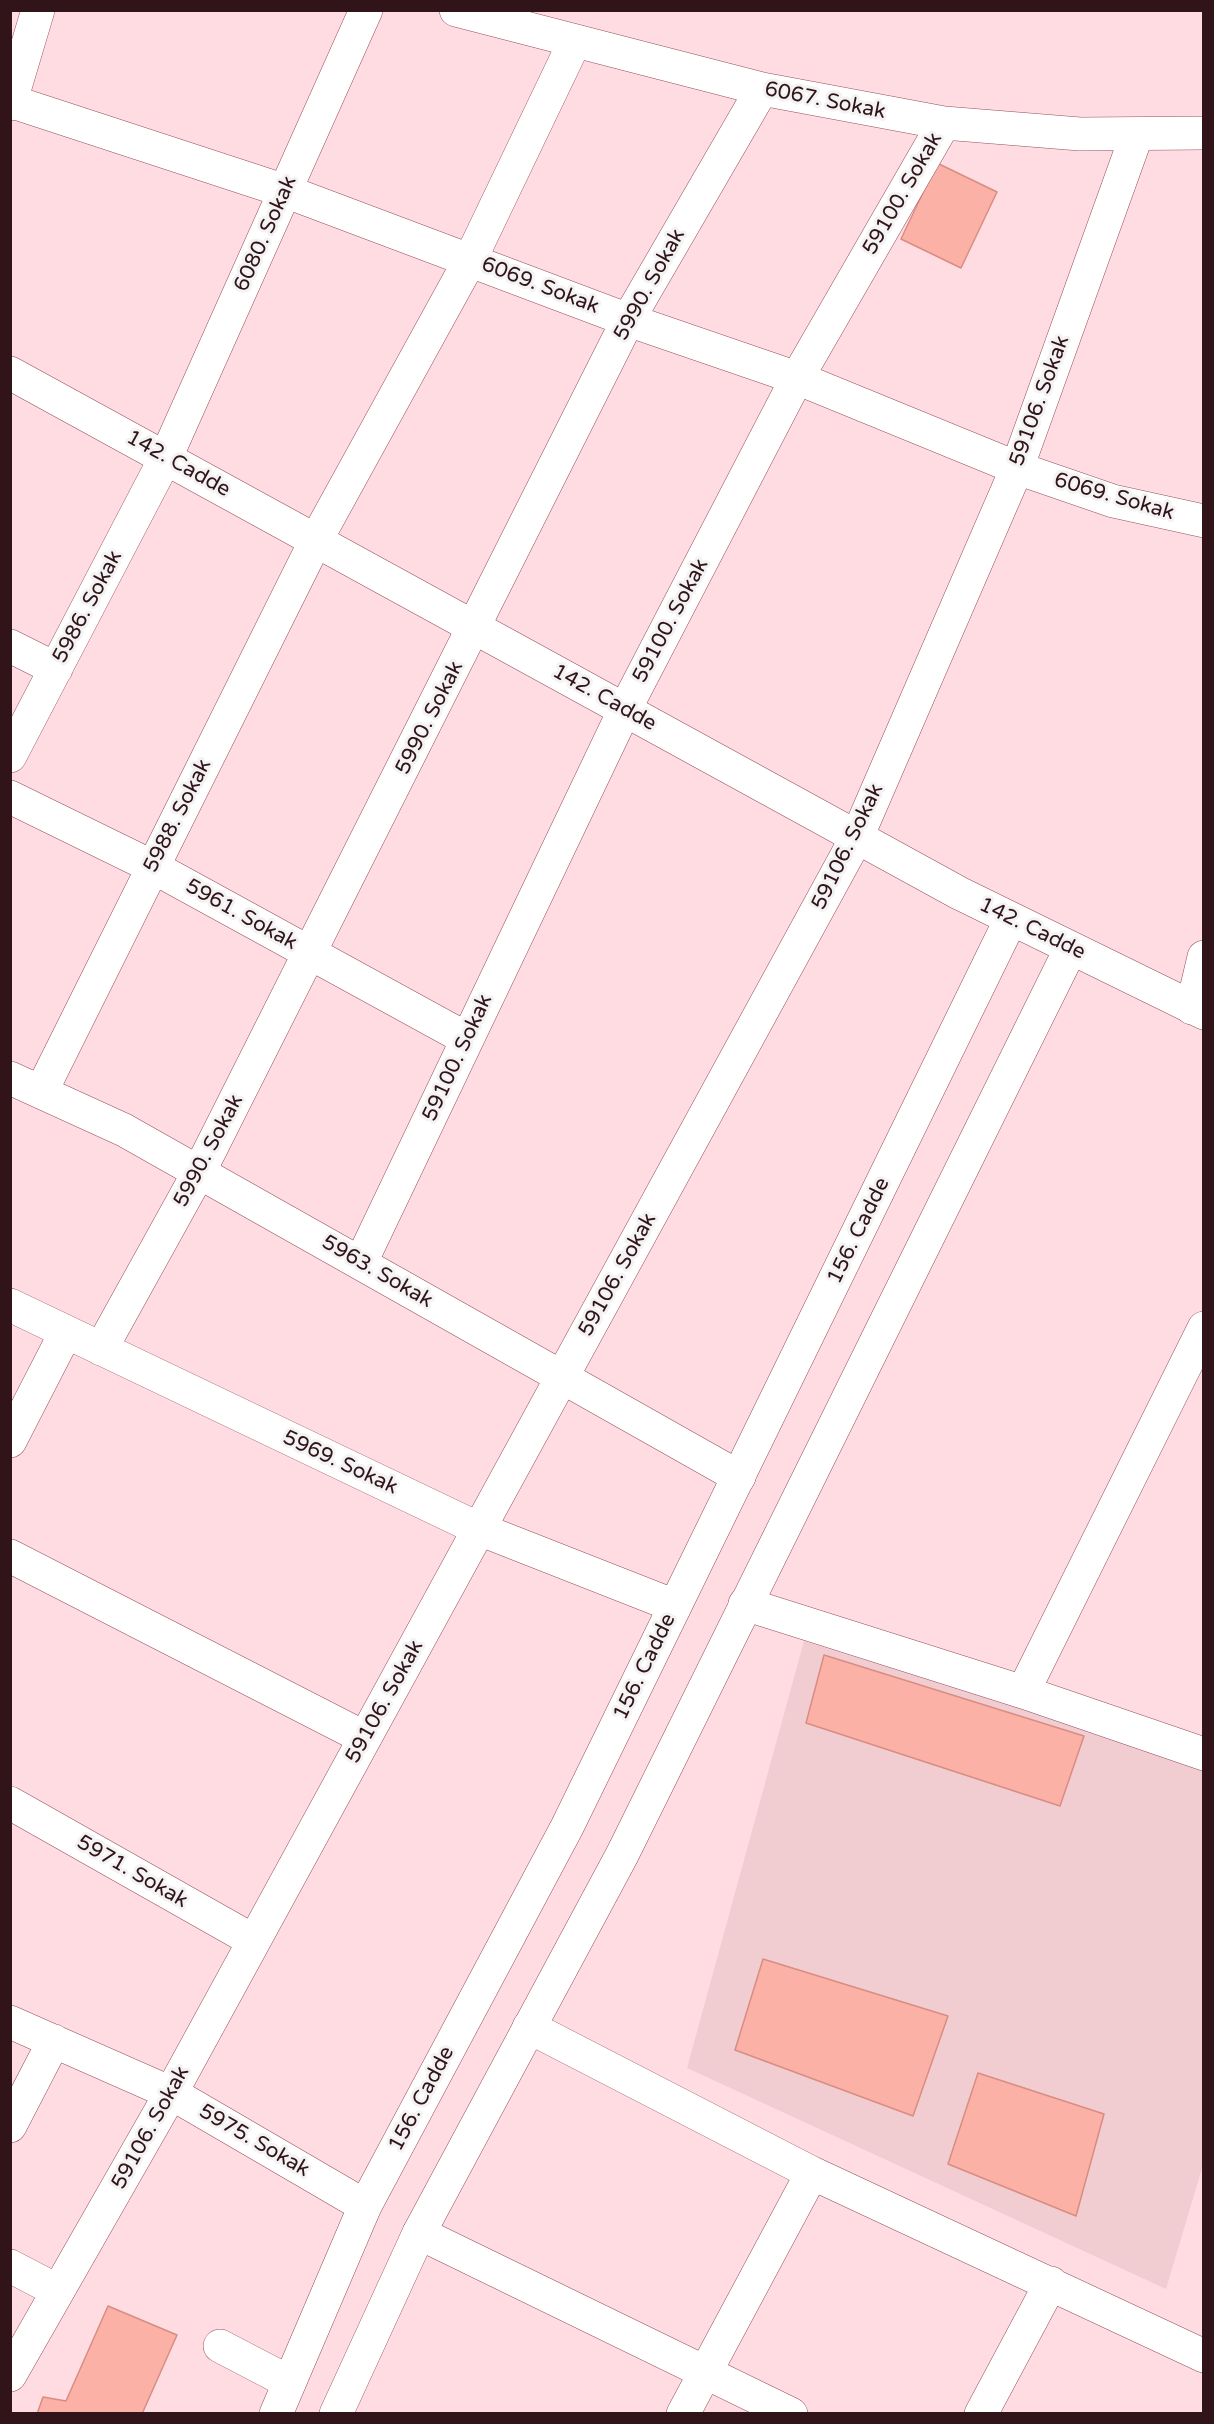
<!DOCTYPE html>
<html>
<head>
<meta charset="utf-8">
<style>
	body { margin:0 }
	#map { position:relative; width:1214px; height:2424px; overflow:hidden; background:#fedce1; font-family:"Varela Round",sans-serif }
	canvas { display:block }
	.frame { position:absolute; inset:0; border:12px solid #31141a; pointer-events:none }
</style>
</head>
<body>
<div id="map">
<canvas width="1214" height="2424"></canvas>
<div class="frame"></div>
</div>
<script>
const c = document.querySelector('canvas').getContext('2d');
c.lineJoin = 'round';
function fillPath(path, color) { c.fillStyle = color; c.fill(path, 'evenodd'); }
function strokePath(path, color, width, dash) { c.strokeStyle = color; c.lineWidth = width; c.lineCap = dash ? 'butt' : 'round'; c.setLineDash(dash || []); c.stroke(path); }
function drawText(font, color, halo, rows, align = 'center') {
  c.font = font + ' "Varela Round",sans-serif'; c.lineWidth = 6; c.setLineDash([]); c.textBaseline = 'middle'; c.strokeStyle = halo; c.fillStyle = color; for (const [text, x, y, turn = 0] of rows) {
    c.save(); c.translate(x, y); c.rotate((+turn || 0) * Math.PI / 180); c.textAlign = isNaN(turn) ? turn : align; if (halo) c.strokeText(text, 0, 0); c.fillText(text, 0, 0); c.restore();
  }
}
fillPath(new Path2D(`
	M804,1641L1203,1765V2165L1166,2289L687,2068Z`), '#f1cdd2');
const building = new Path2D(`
	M937,163L997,192L961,268L901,239Z
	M824,1655L1084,1736L1060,1806L806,1723Z
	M763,1959L948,2016L913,2116L735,2050Z
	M978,2073L1104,2114L1076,2216L948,2164Z
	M108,2306L177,2335L142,2414H37L43,2397L66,2401Z`);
fillPath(building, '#fcb1a6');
strokePath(building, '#d78d82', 1.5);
const street = new Path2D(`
	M456,10L762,89L944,123L1080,134L1204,133
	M10,101L285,191L628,320L797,378L1017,468L1113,501L1204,521
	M10,104L38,10
	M10,646L56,669
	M10,756L166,457L366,10
	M10,797L153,867L467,1039
	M1192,1008L1204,957
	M10,1078L124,1130L739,1477
	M41,1092L316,540L470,260L575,41
	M361,1262L625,709L797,378L944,123
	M10,1305L479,1529L675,1606
	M101,1349L199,1172L628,320L762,89
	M10,1441L66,1332
	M10,1556L365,1738
	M745,1604L1023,1692L1204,1754
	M1023,1692L1204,1328
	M10,1803L254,1941
	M10,2022L171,2093L365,2206
	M529,2027L812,2173L1204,2356
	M10,2126L54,2041
	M419,2233L791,2414
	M10,2266L58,2291
	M220,2346L289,2382
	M10,2375L171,2093L857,837L1017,468L1137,134
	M683,2414L812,2173
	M981,2414L1051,2283`);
const secondary = new Path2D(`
	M10,373L959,893L1204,1013
	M276,2414L365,2206L567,1827L1011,919
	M336,2414L419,2233L622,1855L1071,948`);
strokePath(street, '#95505d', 34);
strokePath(secondary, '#95505d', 34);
strokePath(street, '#fff', 33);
strokePath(secondary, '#fff', 33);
drawText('21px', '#31141a', '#f3f3f3', [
	["6067. Sokak",825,101,11],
	["59100. Sokak",903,194,-60],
	["6080. Sokak",266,234,-66],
	["5990. Sokak",650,285,-61],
	["6069. Sokak",540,286,21],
	["59106. Sokak",1040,401,-70],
	["142. Cadde",178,464,29],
	["6069. Sokak",1114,497,16],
	["5986. Sokak",88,607,-62],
	["59100. Sokak",671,621,-62],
	["142. Cadde",604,698,29],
	["5990. Sokak",430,718,-63],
	["5988. Sokak",178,816,-63],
	["59106. Sokak",848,847,-64],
	["5961. Sokak",241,915,29],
	["142. Cadde",1032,929,26],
	["59100. Sokak",458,1058,-65],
	["5990. Sokak",209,1151,-62],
	["156. Cadde",859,1231,-64],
	["5963. Sokak",377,1272,30],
	["59106. Sokak",618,1275,-61],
	["5969. Sokak",340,1463,25],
	["156. Cadde",645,1667,-64],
	["59106. Sokak",385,1702,-61],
	["5971. Sokak",132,1872,30],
	["156. Cadde",422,2099,-62],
	["59106. Sokak",151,2128,-61],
	["5975. Sokak",254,2141,30]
]);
</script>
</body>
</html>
